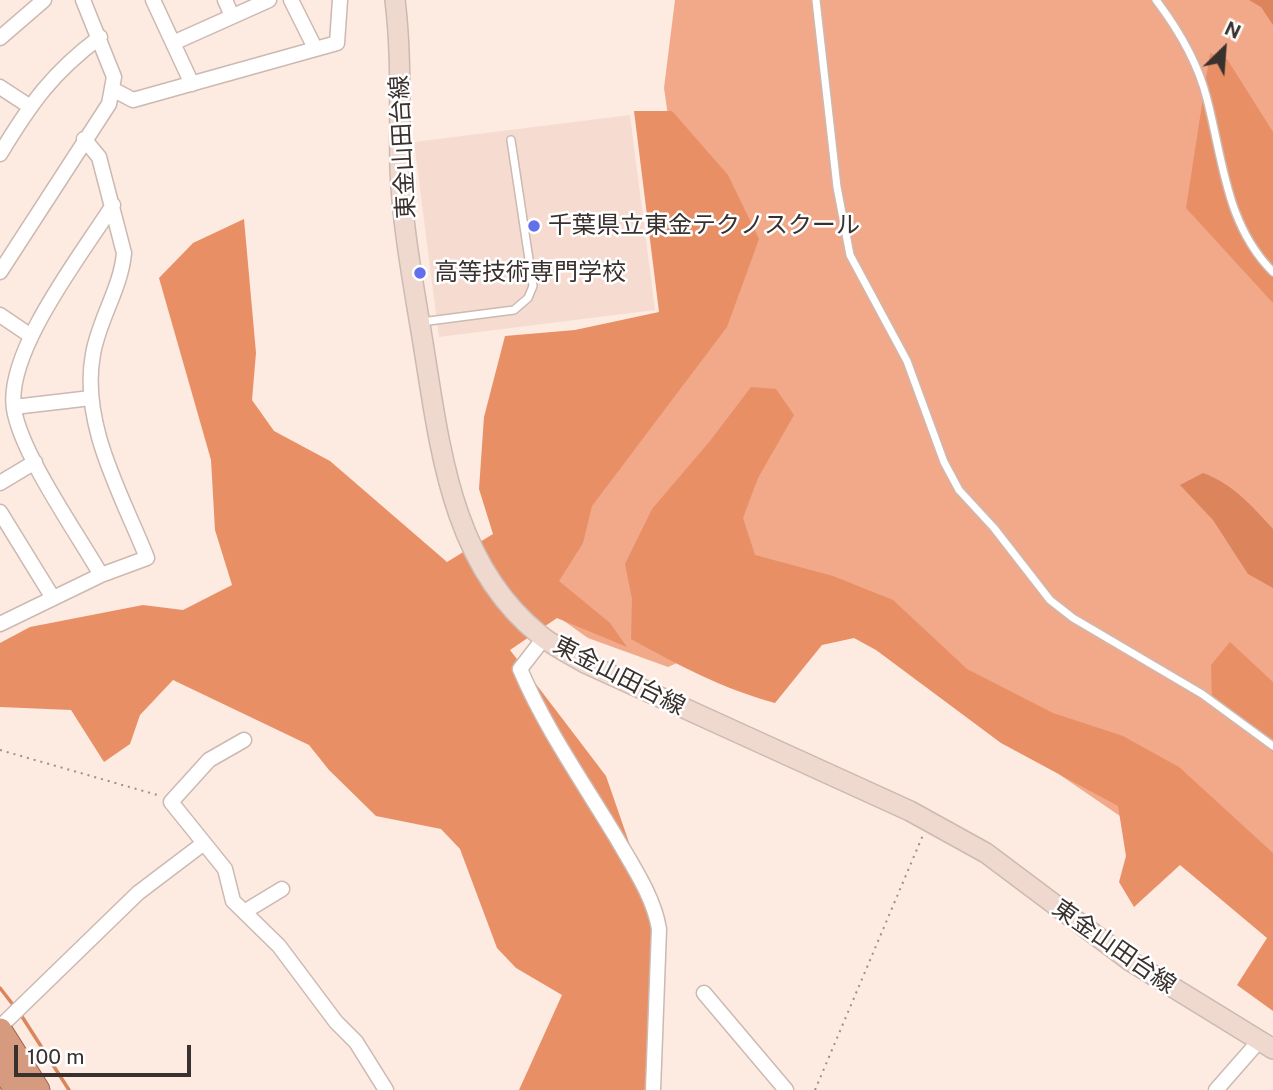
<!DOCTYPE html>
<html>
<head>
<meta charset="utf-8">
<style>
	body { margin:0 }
	#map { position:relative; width:1273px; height:1090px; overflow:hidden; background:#fdeae1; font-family:"Public Sans",sans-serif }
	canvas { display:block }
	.north { position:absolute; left:1189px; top:14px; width:70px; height:70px; -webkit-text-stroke:5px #fff; paint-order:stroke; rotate:25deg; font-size:19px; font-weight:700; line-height:28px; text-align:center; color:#39312e }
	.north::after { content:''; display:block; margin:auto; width:24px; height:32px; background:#39312e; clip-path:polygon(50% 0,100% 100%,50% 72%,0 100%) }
	.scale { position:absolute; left:14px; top:1045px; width:177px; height:32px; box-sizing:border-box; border:4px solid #39312e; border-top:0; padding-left:9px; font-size:21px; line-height:24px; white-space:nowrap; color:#39312e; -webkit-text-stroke:5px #fff; paint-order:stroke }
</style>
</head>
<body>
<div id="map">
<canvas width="1273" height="1090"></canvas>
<div class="north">N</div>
<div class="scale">100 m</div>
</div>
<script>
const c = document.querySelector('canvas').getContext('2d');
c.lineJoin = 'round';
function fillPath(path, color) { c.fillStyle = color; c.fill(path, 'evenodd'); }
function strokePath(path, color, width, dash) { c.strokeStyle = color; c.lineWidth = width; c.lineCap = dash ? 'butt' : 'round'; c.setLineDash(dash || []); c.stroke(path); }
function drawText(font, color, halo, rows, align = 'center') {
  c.font = font + ' "Public Sans","Noto Sans JP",sans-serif'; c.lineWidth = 5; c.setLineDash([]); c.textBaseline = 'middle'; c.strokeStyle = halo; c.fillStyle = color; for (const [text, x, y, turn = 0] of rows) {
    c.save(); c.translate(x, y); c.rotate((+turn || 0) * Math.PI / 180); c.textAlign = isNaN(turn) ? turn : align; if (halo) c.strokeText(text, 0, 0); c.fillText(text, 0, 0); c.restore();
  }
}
fillPath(new Path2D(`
	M630,115L655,310L439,337L414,142Z`), '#f6dcd0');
fillPath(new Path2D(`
	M675,0H1273V933L1158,842L854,634L740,635L668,667L588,638L547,609L558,562L606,478L700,338L664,88Z`), '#f1a989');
fillPath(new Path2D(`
	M1210,53L1227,59L1273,132V303L1186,208Z
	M634,111H672L728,175L759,239L727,327L592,506L583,543L559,581L610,623L627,647L557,618L510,650L606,776L659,929L649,1090H519L562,995L516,968L497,948L460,849L441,829L376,816L329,770L309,745L173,680L140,715L130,744L104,762L71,710L0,707V643L30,627L143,605L183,610L232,585L215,530L211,460L159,278L193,243L244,219L256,353L252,400L274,431L330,461L447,562L493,534L479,489L484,417L505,336L575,330L659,312Z
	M751,387L776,389L794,415L758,478L743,518L755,555L833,576L893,600L967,669L1053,713L1123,736L1179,767L1273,853V1011L1237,985L1267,938L1180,865L1134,907L1119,882L1126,856L1118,806L1001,743L876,650L854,638L822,645L775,703C723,689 678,665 631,639L632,599L625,564L652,509L710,441Z
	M1230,642L1273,682V752L1212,701L1211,665Z`), '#e88f66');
fillPath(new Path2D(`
	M1249,0H1273V25L1261,7Z
	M1203,473C1232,483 1253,507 1273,529V588L1248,574L1213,520L1180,485Z`), '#dc845b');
strokePath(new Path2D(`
	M0,988L14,1006
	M21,1015L69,1090`), '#dc845b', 3.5);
const service = new Path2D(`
	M816,0L837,187L850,255L907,361L944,462L959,490L994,528L1050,600L1073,618L1202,694L1273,746
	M1156,0C1178,29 1198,63 1207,99C1223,160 1226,225 1273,272
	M421,322L514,310L528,298L533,286L511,140`);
const minor = new Path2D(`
	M153,0L192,84
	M225,0L232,16
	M291,0L315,48
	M0,38L44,0
	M173,43L269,0
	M0,87L29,106
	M114,90L133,100L337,43L340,0
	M0,154C31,103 52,73 100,37
	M0,272L109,104L114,77L83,0
	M0,315L31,336
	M14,407L91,398
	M0,483L35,462
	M0,512L53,598
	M101,575C77,533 21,454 14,409C5,352 82,254 113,205
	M0,624L101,575L147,558C122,495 80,424 93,354C99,319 121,288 124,253L99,157L84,139
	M544,638L520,669C545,728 583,782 616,837C632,865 654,897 659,929L653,1090
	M244,740L209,760L171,802L225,869L233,901L279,946L336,1022L356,1042L386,1090
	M244,912L282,889
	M704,993L786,1090
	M0,1027L138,893L204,843
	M1216,1090L1259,1041`);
const secondary = new Path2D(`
	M395,0C402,56 399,113 400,169C402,225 414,288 423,343C440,447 451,564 540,635C553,646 570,654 585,663L910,811L986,853L1130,961L1273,1049`);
const trunk = new Path2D(`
	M0,1030L38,1090
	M0,1061L15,1090`);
strokePath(service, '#ccb9b1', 10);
strokePath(minor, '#ccb9b1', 17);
strokePath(secondary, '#ccb9b1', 22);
strokePath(trunk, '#98654e', 25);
strokePath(new Path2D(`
	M0,750L161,796
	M815,1090L923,835`), '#9c8f89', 2, [2, 5]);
strokePath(service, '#fff', 7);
strokePath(minor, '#fff', 14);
strokePath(secondary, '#efd9cf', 19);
strokePath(trunk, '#d69a7f', 23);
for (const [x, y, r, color] of [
	[534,226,7,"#6271e9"],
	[420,273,7,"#6271e9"]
]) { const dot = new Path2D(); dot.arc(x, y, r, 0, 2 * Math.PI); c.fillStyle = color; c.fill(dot); strokePath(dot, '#fff', 2.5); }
drawText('24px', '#39312e', '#fff', [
	["東金山田台線",403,147,-93],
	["東金山田台線",619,676,27],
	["東金山田台線",1114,947,35]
]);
drawText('24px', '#39312e', '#fff', [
	["千葉県立東金テクノスクール",548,226],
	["高等技術専門学校",434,273]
], 'left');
</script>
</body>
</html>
